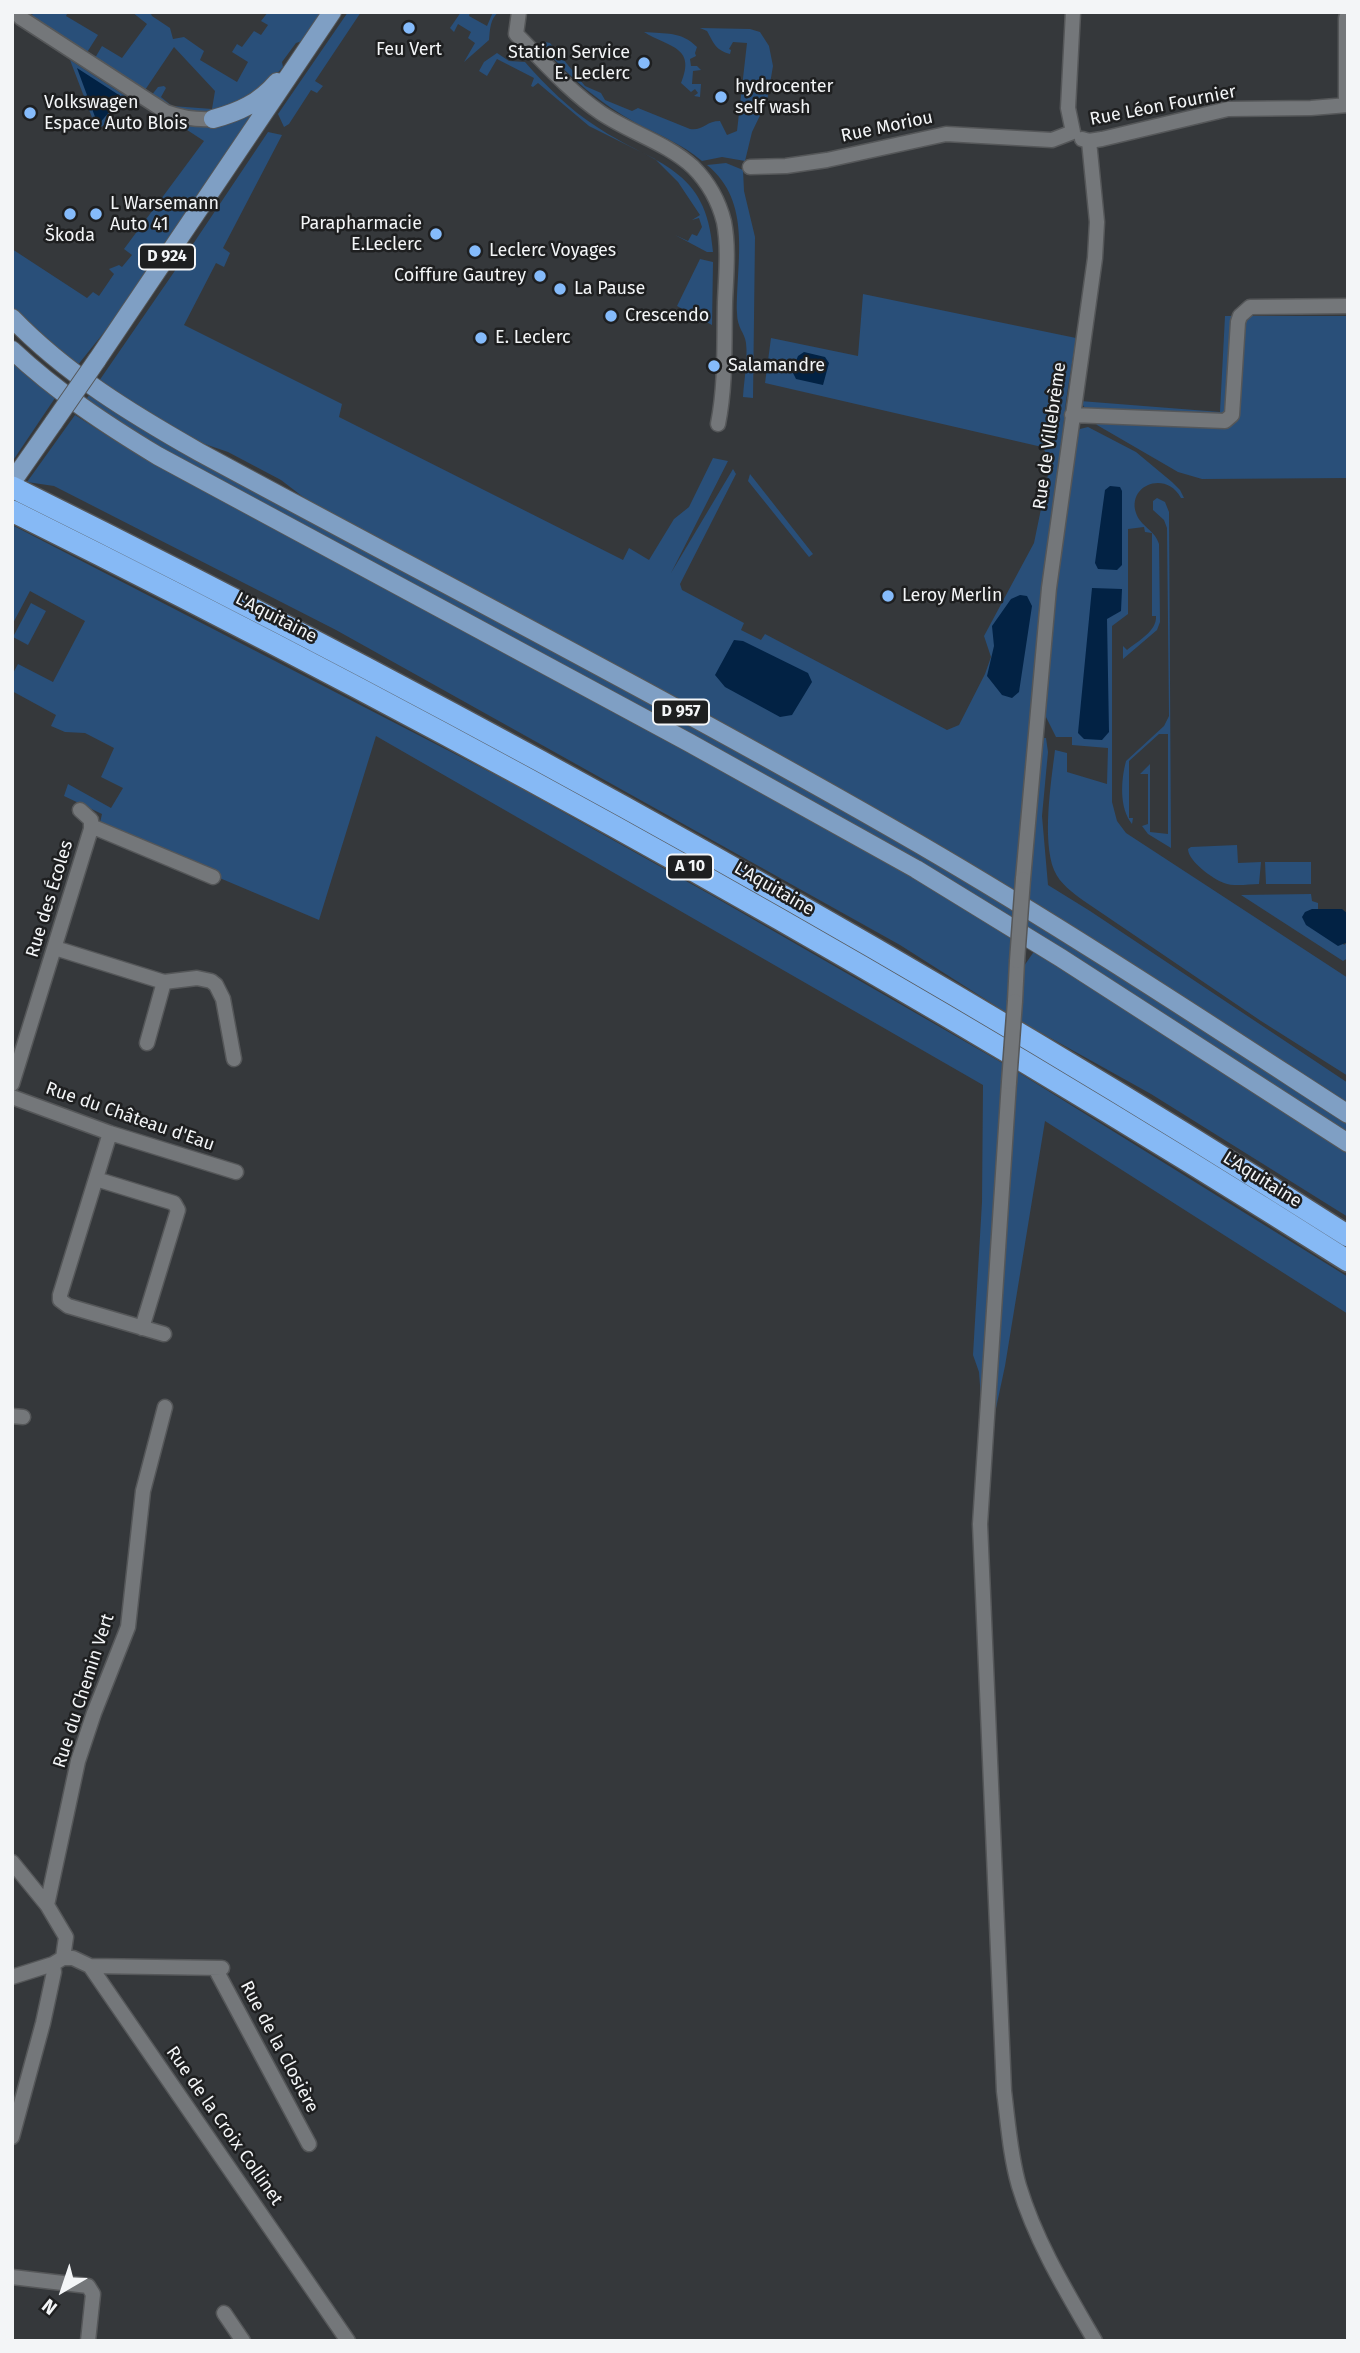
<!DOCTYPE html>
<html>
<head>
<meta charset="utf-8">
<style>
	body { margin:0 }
	#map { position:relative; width:1360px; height:2353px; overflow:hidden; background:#35383b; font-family:"Fira Sans",sans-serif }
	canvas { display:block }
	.frame { position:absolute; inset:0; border:14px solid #f3f5f7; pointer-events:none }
	.north { position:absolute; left:28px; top:2255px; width:70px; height:70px; -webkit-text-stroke:5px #1e1f20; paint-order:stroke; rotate:219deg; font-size:19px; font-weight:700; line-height:28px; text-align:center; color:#f3f5f7 }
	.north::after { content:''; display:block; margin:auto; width:24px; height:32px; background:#f3f5f7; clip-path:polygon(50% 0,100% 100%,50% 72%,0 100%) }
</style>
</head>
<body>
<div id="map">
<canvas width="1360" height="2353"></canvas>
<div class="frame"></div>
<div class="north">N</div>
</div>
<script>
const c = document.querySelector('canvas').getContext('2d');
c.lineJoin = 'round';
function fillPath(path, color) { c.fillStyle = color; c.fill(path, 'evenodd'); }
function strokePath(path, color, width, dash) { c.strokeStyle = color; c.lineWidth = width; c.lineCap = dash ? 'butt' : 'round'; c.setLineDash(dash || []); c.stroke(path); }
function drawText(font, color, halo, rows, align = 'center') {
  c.font = font + ' "Fira Sans",sans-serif'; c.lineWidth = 5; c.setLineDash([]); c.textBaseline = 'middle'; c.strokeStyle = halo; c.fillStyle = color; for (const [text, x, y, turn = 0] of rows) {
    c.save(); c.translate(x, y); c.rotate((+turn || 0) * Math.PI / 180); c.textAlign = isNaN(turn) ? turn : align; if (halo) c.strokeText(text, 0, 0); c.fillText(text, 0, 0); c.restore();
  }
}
fillPath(new Path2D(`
	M34,12H68L66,16L98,35L86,54L30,18Z
	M132,12H150L152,16L170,28L173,39L184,37L204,51L200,60L237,82L248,62L232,52L237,44L242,47L254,31L261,35L268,25L261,21L268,12H322L302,41L296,43L282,62L283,67L261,91L218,112L201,113L181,110L169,107L151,96L158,87L164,86L166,88L161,97L172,106L212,109L215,91L174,47L143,93L95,58L102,46L122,58L147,24Z
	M348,12H361L315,81L323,86L317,93L311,90L289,124L284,127L278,114Z
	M461,12H470L469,16L487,26L493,12H499C490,18 490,30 489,40L464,62L475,43L468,38L471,32L458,24L454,32L450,28Z
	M700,28L750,29L760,32L769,46L773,66L767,101L752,132L745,161L722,157L702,161C682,144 659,135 636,123C601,104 570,78 544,48L545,42L550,43L585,86L601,93L605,100L632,111L638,108L690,129C703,131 706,121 720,121L727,135L737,131L747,43L733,42L729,49L731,50L730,54C716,50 714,44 707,31Z
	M644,32C666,34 681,31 697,47L695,53L696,56L690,59L691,66H697L701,70L693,71L692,84H701L700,97L694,96L698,93L695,89L691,92L681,83C697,46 667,47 644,32Z
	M497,53L509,61L525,62C546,86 569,109 597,127C656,166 707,166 713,252H707L675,235L688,241L692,234L697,236L702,227L699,218L692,220L700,215L678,182L655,159L589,126L538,83L533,87L531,86L534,78L497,59L487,76L479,71L484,62Z
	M70,60L127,97L103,126L96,128Z
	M263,101L113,321L77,366L45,341L12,309V249L87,298L93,292L99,296L114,274L109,269L119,265L122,267L132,255L124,249L204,141L178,124L195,126Z
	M268,132L282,135L223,248L230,253L224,267L216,263L184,325L342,404L339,417L623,560L629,548L649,560L674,519L689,507L713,458L728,461L671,573L733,469L736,474L680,584L682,590L744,623L741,630L761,640L765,634L947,730L959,725L985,674L991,657L984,636L1034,543L1051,460L1042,447L765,383L771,338L858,356L863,294L1076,338L1066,401L1015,891L324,513L281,480L228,452L193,440L99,381L183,259Z
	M726,163L743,170L744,191L755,237L753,398L743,397C744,380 748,360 746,343C745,333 737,328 737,313C736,262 753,202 707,165Z
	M700,259L713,262L712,325L677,306Z
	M1225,316H1348V478L1202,479L1178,472L1097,425L1080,401L1220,412Z
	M12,360L55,398L12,462Z
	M90,394L675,715L1013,907V920L224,486L84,402Z
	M75,415L117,442L203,490L881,857L1012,935L1007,1013L900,945L336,630L54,486L27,482Z
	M1088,427L1136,452L1172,482L1180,490L1184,498H1181C1166,470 1127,485 1136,513C1140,526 1155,530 1159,544L1160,622L1157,630L1123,659V646L1127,650C1138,641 1157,631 1156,616H1152V533L1145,532L1144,527L1128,529V614L1112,626V802L1117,821L1126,833L1348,978V1076L1261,1021L1084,901C1073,893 1060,884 1054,870C1042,839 1051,783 1055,750L1067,753V772L1107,784L1108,748L1072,745V737H1056L1045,715L1043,703L1072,439L1080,429Z
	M750,474L813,554L809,557L748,481Z
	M1157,498L1165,502L1169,512L1171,848L1148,834L1142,826L1148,824V774H1140L1150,764V832L1168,834V734H1159L1129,761V818H1133L1132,824C1119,808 1121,780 1126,761L1164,726L1169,716L1167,528L1164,520L1153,510V501Z
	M12,525L511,783L711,895L1004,1064L983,1425L979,1372L973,1355L982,1202L983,1085L376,736L319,920L99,827L102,814L64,796L68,784L111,808L123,788L101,777L114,748L85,733L65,732L51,726L56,715L12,691V675L18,664L53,682L85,621L30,591L12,625Z
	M31,603L46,611L28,645L13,637Z
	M1039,738H1046L1048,752L1042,816L1048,885L1090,911L1348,1083V1106L1029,899Z
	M1237,845L1238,863L1261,862L1259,884C1249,884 1234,887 1224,883C1213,879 1188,861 1188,849L1191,847Z
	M1265,862H1311V884H1266Z
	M1311,894L1312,901L1318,903V909H1312L1344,945L1348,942V958L1343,961L1241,895Z
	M1028,915L1348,1121V1135L1027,928Z
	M1035,950L1348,1150V1217L1151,1094L1020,1021L1024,966Z
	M1016,1071L1348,1277V1314L1045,1121L1005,1366L992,1427Z`), '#294f79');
fillPath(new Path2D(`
	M77,68L122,97L98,125Z
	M804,352L825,357L829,363L823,385L796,379L792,371L798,356Z
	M1110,486L1120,487L1122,491V565L1117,570L1098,569L1095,563L1105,490Z
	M1092,588L1122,589L1121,611L1107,619L1109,732L1102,740L1084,739L1078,733Z
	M1020,595L1027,596L1032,606L1019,692L1012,698L1002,695L987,676L994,646L992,626L1011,599Z
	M734,640L743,641L808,673L812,682L792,715L780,717L725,687L715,675Z
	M1312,909H1342L1348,914V942L1338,946L1306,925L1302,917L1305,912Z`), '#022244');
const minor = new Path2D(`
	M15,12L21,18L166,112C182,118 196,120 213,119
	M519,12L516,34C544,62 569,91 601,113C631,133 667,143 693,167C708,182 719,202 724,222C729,248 726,276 725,302C724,343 726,384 718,424
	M1346,18V105
	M1073,132L1068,108L1073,12
	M1082,139L1089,141L1102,139L1228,109L1311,108L1348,105
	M750,167L786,166L827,160L946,134L1052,140L1073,132
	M1072,415L1225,421L1232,415L1238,322L1240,316L1250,307L1348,306
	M91,826L213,877
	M1023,879L1049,588L1095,258L1097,222L1089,141
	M55,948L164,982L197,978L211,981L216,985L223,999L234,1059
	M1015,1001L1017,961
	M147,1043L164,982
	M1009,1082L980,1524L1004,2091C1008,2122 1010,2155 1019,2186C1036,2242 1066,2291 1095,2341
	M12,1084L91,829V820L80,810
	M12,1097L110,1133L236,1172
	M110,1133L60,1295V1300L68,1306L164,1334
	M96,1179L174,1203L178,1210L142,1328
	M12,1416L23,1417
	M12,1862L47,1905L66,1937L63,1958
	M47,1905L78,1761L94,1713L128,1627L143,1491L165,1407
	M90,1966L222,1968
	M215,1968L309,2144
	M12,1977L53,1964L63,1958H73L90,1966L348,2341
	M12,2137L43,2023L54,1972L53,1964
	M12,2277L88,2286L93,2294L88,2341
	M224,2313L243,2341`);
const major = new Path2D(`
	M213,119C239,112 259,103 277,82
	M12,318C66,374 132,414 199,452C439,582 682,707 919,844C1065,929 1206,1022 1348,1114
	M12,350C57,392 105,424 158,456L688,742L916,869L1061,958L1348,1143
	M97,360L332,12
	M12,482L54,422`);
const highway = new Path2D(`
	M12,487C470,714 917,961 1348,1236
	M12,511C470,738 916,987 1348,1261`);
strokePath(minor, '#555759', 17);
strokePath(major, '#555759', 20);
strokePath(highway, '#555759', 24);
strokePath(minor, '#74777a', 14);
strokePath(major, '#7f9fc4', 18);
strokePath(highway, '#86b9f5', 21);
const minorBridge = new Path2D(`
	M1017,961L1023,879
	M1009,1082L1015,1001`);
const majorBridge = new Path2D(`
	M54,422L97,360`);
strokePath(minorBridge, '#555759', 17, []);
strokePath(majorBridge, '#555759', 20, []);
strokePath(minorBridge, '#74777a', 14);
strokePath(majorBridge, '#7f9fc4', 18);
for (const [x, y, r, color] of [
	[409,28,7,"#85bbfb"],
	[644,63,7,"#85bbfb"],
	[721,97,7,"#85bbfb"],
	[30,113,7,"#85bbfb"],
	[70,214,7,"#85bbfb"],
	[96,214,7,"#85bbfb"],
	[436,234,7,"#85bbfb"],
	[475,251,7,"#85bbfb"],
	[540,276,7,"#85bbfb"],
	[560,289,7,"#85bbfb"],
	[611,316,7,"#85bbfb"],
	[481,338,7,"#85bbfb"],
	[714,366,7,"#85bbfb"],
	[888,596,7,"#85bbfb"]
]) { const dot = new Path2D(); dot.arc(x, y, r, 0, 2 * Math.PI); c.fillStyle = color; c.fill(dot); strokePath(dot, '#1e1f20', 2.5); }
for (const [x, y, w] of [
	[167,257,56],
	[681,712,56],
	[690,867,46]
]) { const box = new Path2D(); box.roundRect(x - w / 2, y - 12.5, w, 25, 5); c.fillStyle = '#1e1f20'; c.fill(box); strokePath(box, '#f3f5f7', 2); }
drawText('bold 16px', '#f3f5f7', null, [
	["D 924",167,257],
	["D 957",681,712],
	["A 10",690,867]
]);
drawText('18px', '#f3f5f7', '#1e1f20', [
	["Feu Vert",409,50,"center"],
	["Station Service",630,53,"right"],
	["E. Leclerc",630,74,"right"],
	["hydrocenter",735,87],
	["self wash",735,108],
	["Volkswagen",44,103],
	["Espace Auto Blois",44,124],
	["L Warsemann",110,204],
	["Auto 41",110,225],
	["Parapharmacie",422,224,"right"],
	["E.Leclerc",422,245,"right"],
	["Škoda",70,236,"center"],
	["Leclerc Voyages",489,251],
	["Coiffure Gautrey",526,276,"right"],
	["La Pause",574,289],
	["Crescendo",625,316],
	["E. Leclerc",495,338],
	["Salamandre",728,366],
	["Leroy Merlin",902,596]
], 'left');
drawText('18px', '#f3f5f7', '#1e1f20', [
	["Rue Léon Fournier",1163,106,-11],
	["Rue Moriou",887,127,-12],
	["Rue de Villebrème",1050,436,-82],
	["L'Aquitaine",276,618,27],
	["L'Aquitaine",774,889,30],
	["Rue des Écoles",50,899,-73],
	["Rue du Château d'Eau",130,1117,19],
	["L'Aquitaine",1262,1180,32],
	["Rue du Chemin Vert",84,1691,-72],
	["Rue de la Closière",279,2047,62],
	["Rue de la Croix Collinet",224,2126,55]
]);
</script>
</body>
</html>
